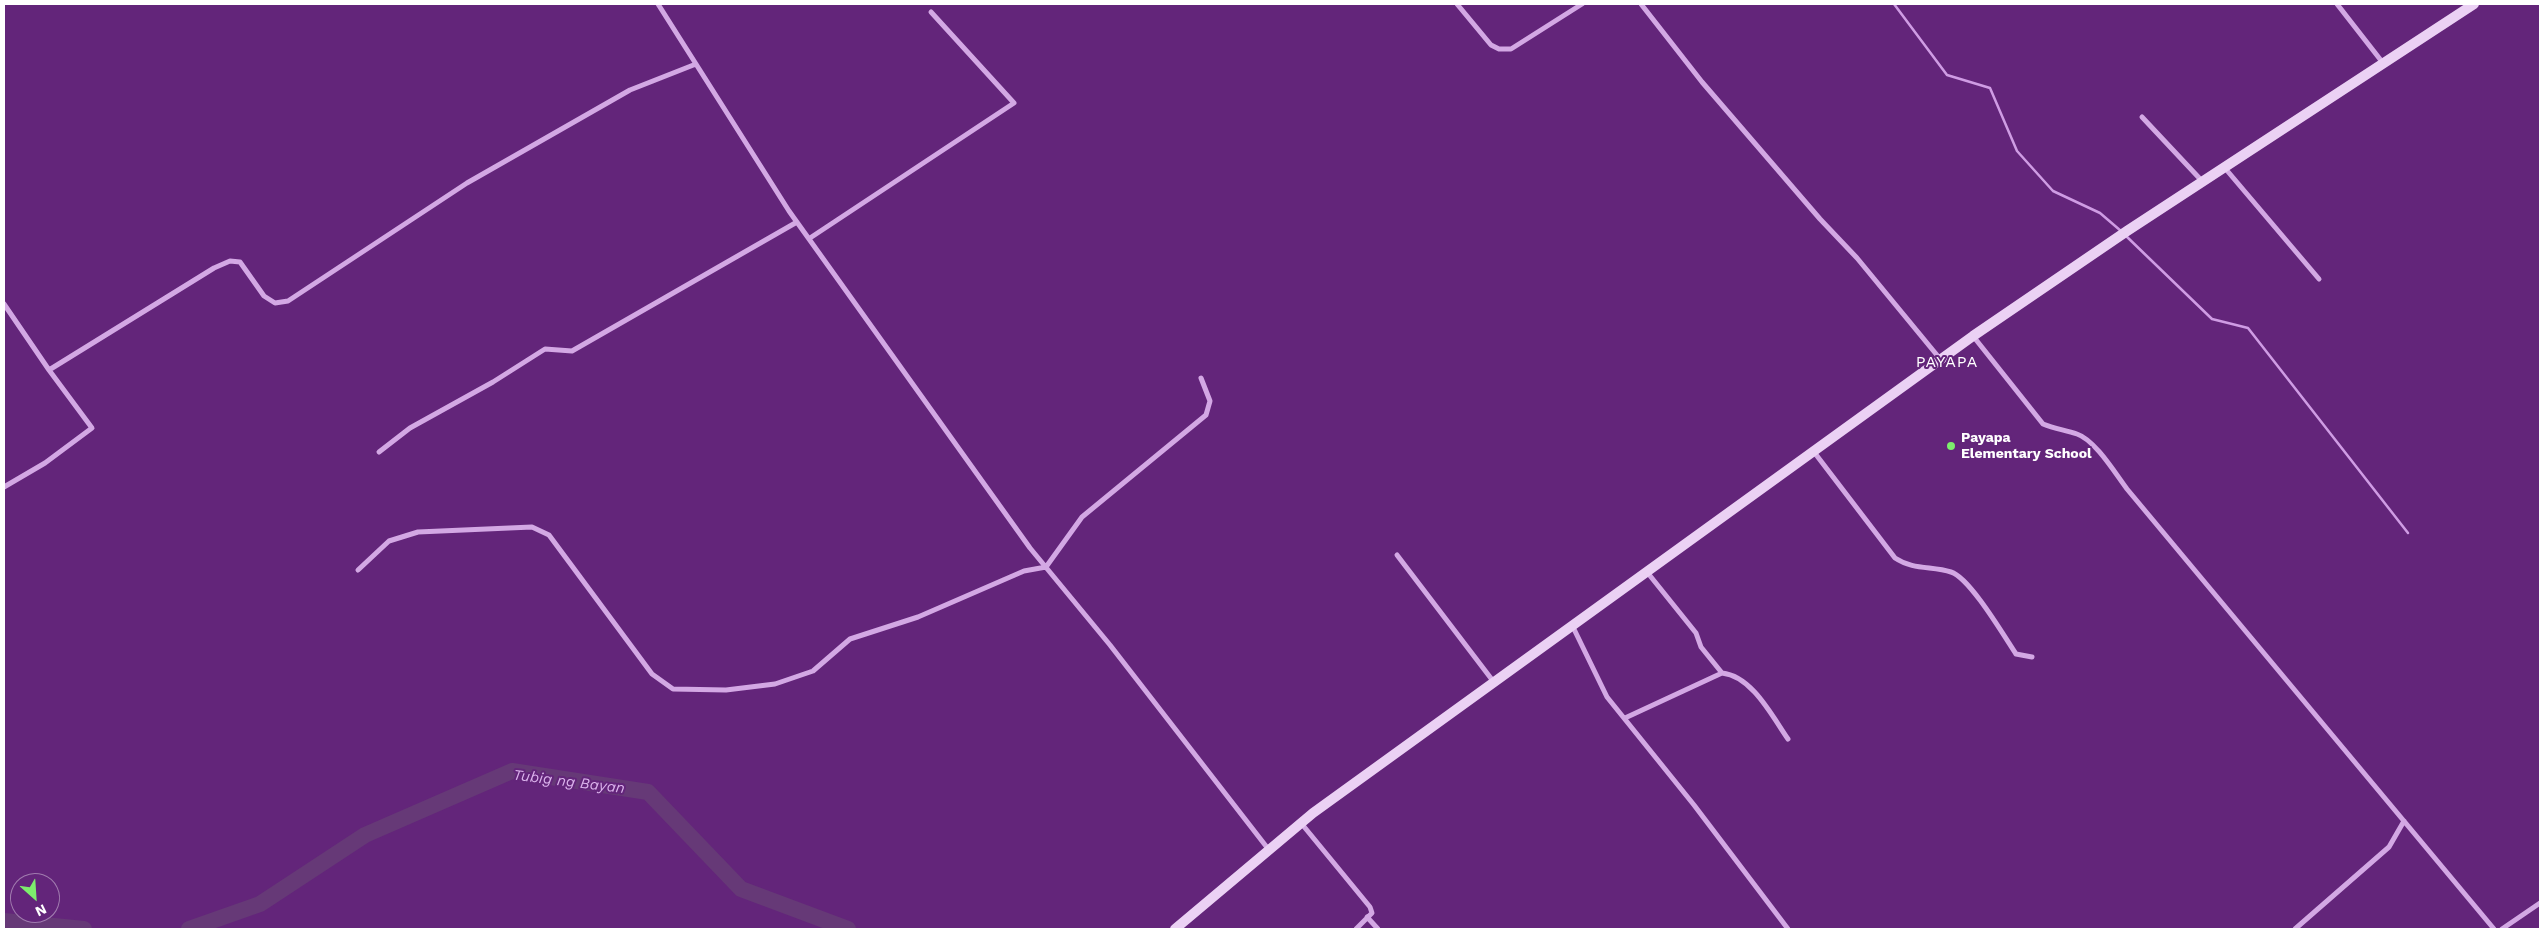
<!DOCTYPE html>
<html>
<head>
<meta charset="utf-8">
<style>
	body { margin:0 }
	#map { position:relative; width:2544px; height:933px; overflow:hidden; background:#63257a; font-family:"Work Sans",sans-serif }
	canvas { display:block }
	.frame { position:absolute; inset:0; border:5px solid #fff; pointer-events:none }
	.north { position:absolute; left:10px; top:873px; width:50px; height:50px; box-sizing:border-box; background:#63257a; border:1px solid #a17caf; border-radius:50%; rotate:154deg; font-size:14px; font-weight:700; line-height:20px; text-align:center; color:#fff }
	.north::after { content:''; display:block; margin:auto; width:18px; height:22px; background:#7ded6d; clip-path:polygon(50% 0,100% 100%,50% 72%,0 100%) }
</style>
</head>
<body>
<div id="map">
<canvas width="2544" height="933"></canvas>
<div class="frame"></div>
<div class="north">N</div>
</div>
<script>
const c = document.querySelector('canvas').getContext('2d');
c.lineJoin = 'round';
function strokePath(path, color, width, dash) { c.strokeStyle = color; c.lineWidth = width; c.lineCap = dash ? 'butt' : 'round'; c.setLineDash(dash || []); c.stroke(path); }
function drawText(font, color, halo, rows, align = 'center') {
  c.font = font + ' "Work Sans",sans-serif'; c.lineWidth = 4; c.setLineDash([]); c.textBaseline = 'middle'; c.strokeStyle = halo; c.fillStyle = color; for (const [text, x, y, turn = 0] of rows) {
    c.save(); c.translate(x, y); c.rotate((+turn || 0) * Math.PI / 180); c.textAlign = isNaN(turn) ? turn : align; if (halo) c.strokeText(text, 0, 0); c.fillText(text, 0, 0); c.restore();
  }
}
strokePath(new Path2D(`
	M1894,4L1947,75L1990,88L2017,151L2053,191L2100,213L2121,231
	M2125,235L2212,319L2248,328L2408,533`), '#cf9ce4', 2.5);
strokePath(new Path2D(`
	M4,921L84,929
	M189,929L260,904L365,835L512,771L648,792L741,889L848,929`), '#663977', 16);
strokePath(new Path2D(`
	M658,4L789,211L977,474L1030,548L1110,645L1269,850
	M1457,4L1491,45L1499,49H1511L1582,4
	M1641,4L1702,82L1820,219L1857,258L1941,360
	M2337,4L2383,63
	M2142,117L2202,181
	M2224,167L2319,279
	M810,238L1014,103L931,12
	M4,304L49,370L214,268L230,261L240,262L264,296L275,303L288,301L467,183L630,90L696,64
	M1973,336L2043,424C2055,429 2066,430 2077,434C2095,440 2115,473 2127,489L2494,929
	M379,452L410,428L493,382L545,349L572,351L797,222
	M1814,452L1895,558C1913,570 1932,566 1951,572C1970,578 2004,636 2016,654L2032,657
	M4,487L45,463L92,428L49,370
	M1397,555L1493,681
	M358,570L389,541L418,532L532,527L549,535L652,674L673,689L726,690L775,684L813,671L850,639L918,617L1024,571L1046,567L1082,517L1206,415L1210,401L1201,378
	M1647,572L1696,633L1701,647L1722,673
	M1572,625L1607,697L1694,805L1788,929
	M1625,718L1722,673C1752,676 1772,716 1788,739
	M1301,823L1370,907L1372,913L1356,929
	M1367,917L1378,929
	M2295,929L2389,847L2404,821
	M2502,929L2540,903`), '#d3a8e4', 5);
strokePath(new Path2D(`
	M1175,929L1313,813L1973,336L2127,231L2474,4`), '#ebd1f4', 10);
for (const [x, y, r, color] of [
	[1951,446,5,"#7ded6d"]
]) { const dot = new Path2D(); dot.arc(x, y, r, 0, 2 * Math.PI); c.fillStyle = color; c.fill(dot); strokePath(dot, '#63257a', 2); }
drawText('bold 14px', '#fff', '#63257a', [
	["Payapa",1961,438],
	["Elementary School",1961,454]
], 'left');
drawText('italic 15px', '#dbb3ec', '#63257a', [
	["Tubig ng Bayan",569,782,7]
]);
c.letterSpacing = '1px';
drawText('16px', '#fff', '#63257a', [
	["PAYAPA",1947,362]
]);
c.letterSpacing = '0px';
</script>
</body>
</html>
